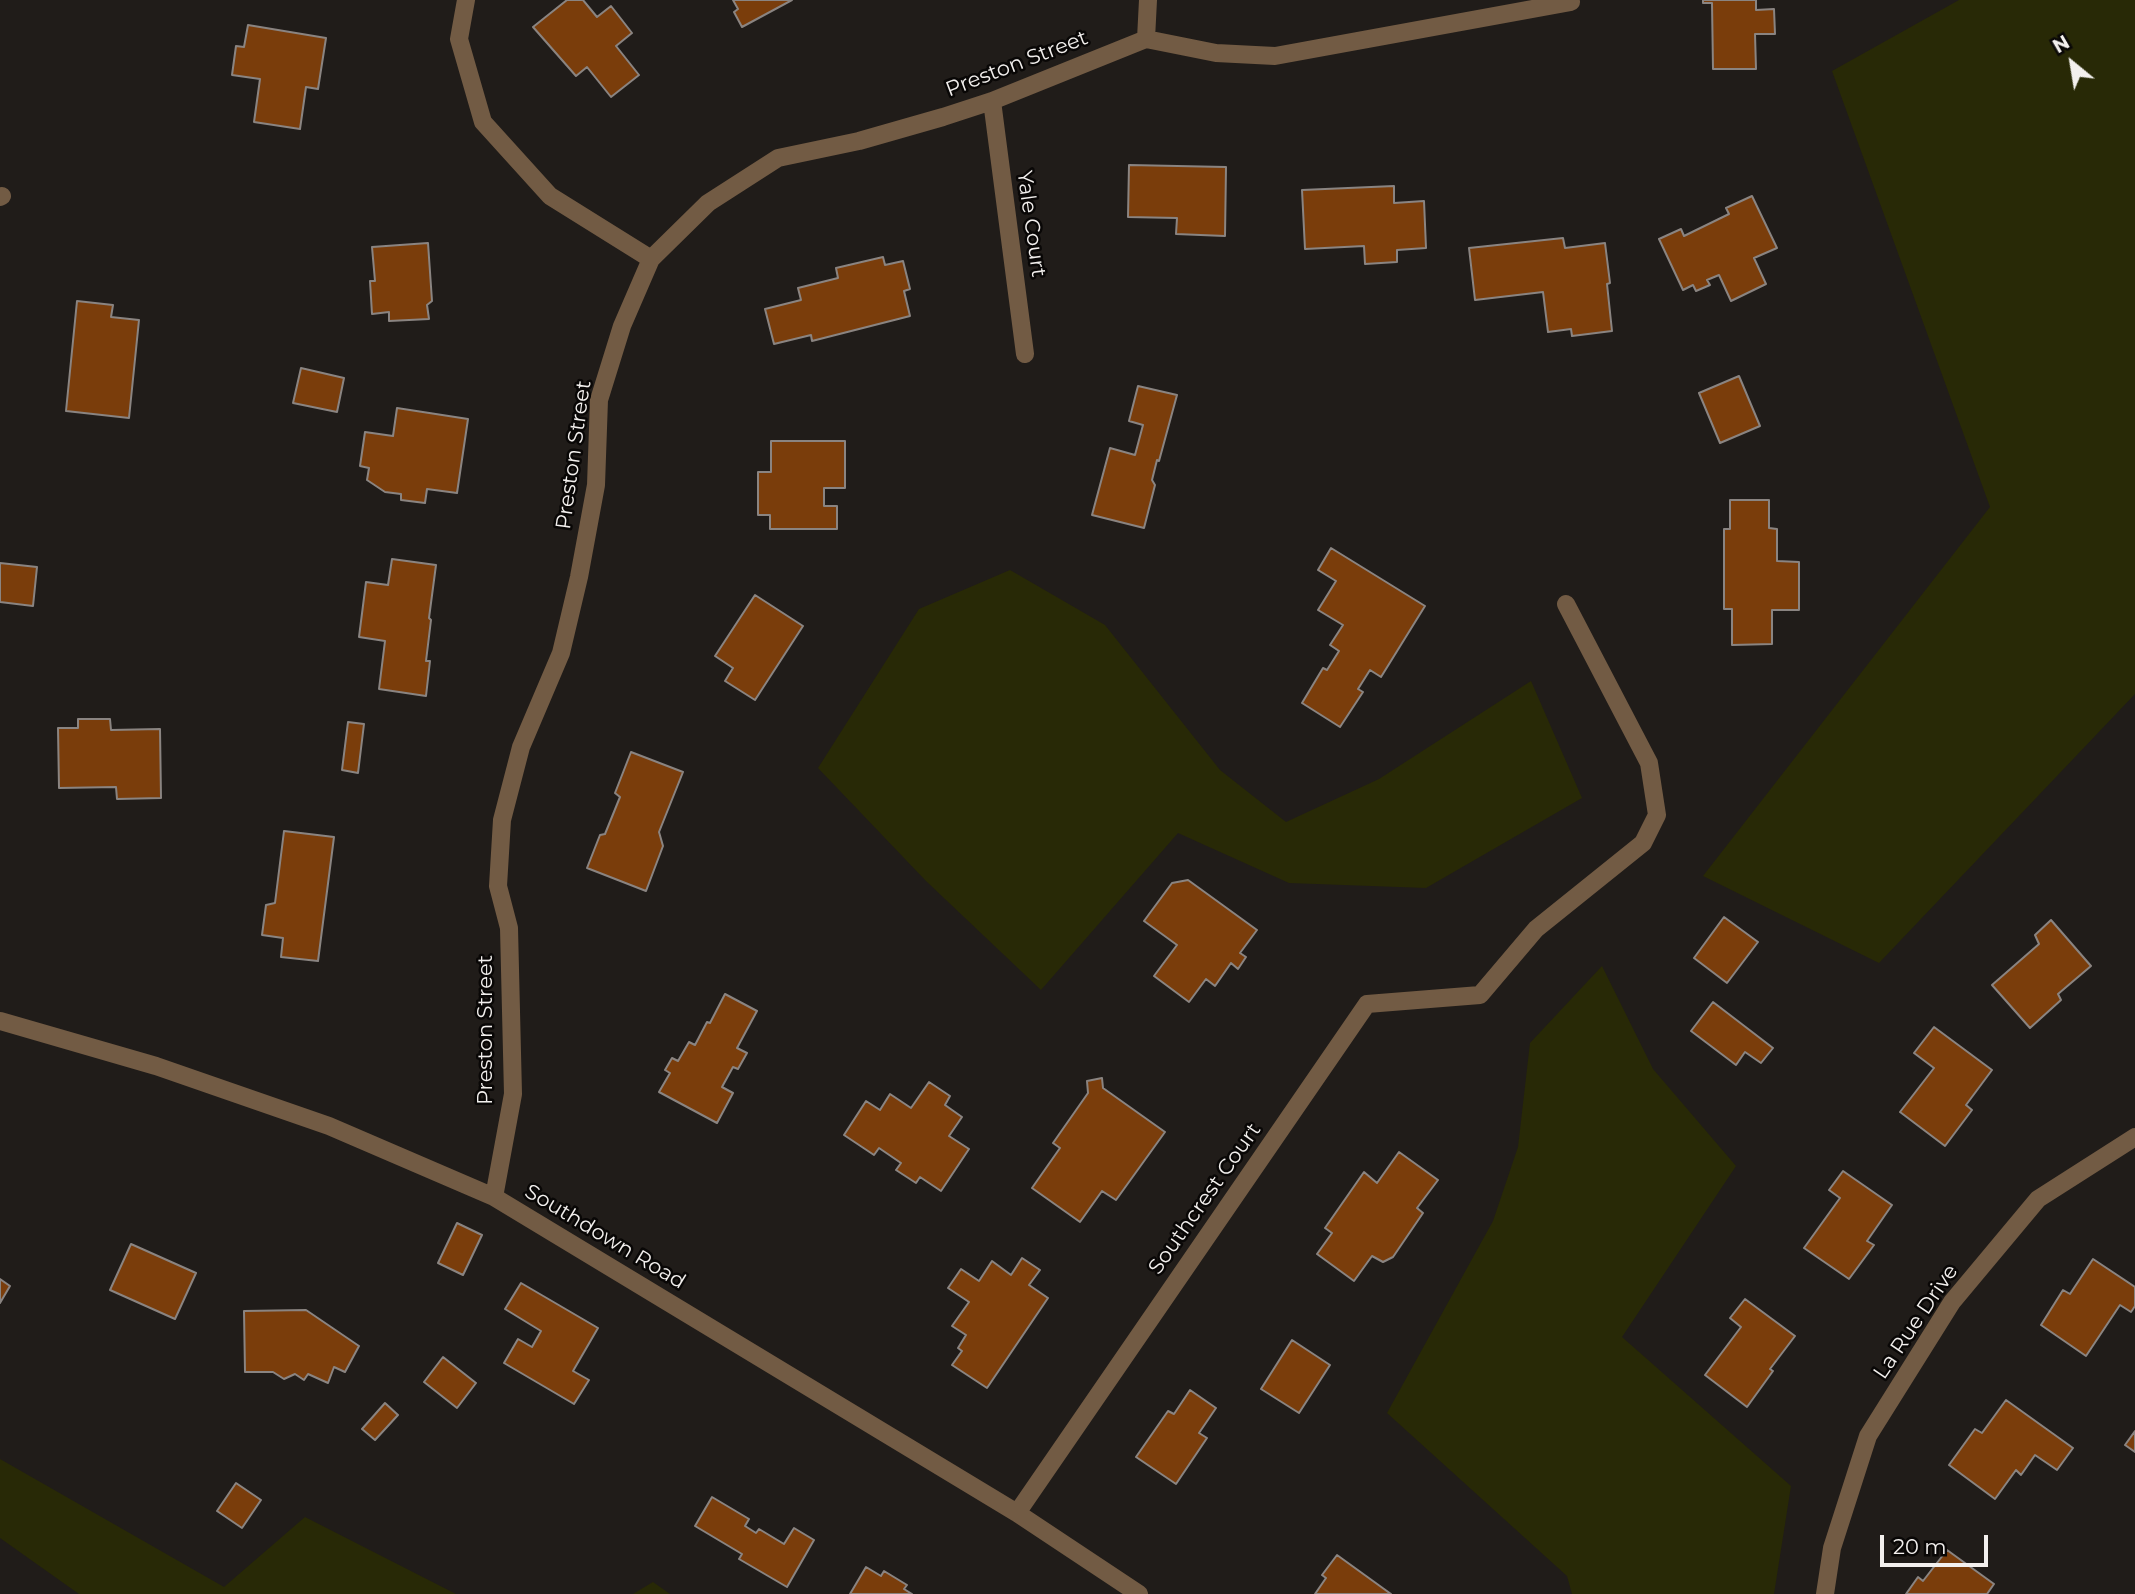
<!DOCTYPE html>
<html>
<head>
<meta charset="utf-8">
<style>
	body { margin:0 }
	#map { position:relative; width:2135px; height:1594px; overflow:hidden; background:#201c19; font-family:Montserrat,sans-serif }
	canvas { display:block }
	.north { position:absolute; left:2037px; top:28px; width:70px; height:70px; -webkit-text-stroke:5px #090706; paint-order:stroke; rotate:330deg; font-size:19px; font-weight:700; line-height:28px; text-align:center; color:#f3f0ee }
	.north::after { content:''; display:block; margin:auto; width:24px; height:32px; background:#f3f0ee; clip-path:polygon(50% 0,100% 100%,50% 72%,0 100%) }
	.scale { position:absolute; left:1880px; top:1535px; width:108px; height:32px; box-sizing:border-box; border:4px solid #f3f0ee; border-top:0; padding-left:9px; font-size:21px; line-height:24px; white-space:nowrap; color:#f3f0ee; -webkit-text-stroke:5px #090706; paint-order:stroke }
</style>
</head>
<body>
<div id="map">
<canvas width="2135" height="1594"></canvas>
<div class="north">N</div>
<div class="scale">20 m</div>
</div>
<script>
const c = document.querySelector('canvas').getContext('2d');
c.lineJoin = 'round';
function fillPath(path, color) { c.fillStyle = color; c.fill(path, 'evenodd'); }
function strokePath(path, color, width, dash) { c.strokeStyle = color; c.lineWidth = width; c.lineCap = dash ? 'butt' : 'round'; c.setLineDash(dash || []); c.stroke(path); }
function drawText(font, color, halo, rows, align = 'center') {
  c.font = font + ' Montserrat,sans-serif'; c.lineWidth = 5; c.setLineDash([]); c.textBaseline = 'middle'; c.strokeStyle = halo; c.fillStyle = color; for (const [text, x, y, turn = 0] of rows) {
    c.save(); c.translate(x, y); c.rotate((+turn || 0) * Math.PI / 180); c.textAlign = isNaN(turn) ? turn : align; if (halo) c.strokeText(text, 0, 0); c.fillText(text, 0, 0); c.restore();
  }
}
fillPath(new Path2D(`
	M1959,0H2135V694L1879,963L1703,876L1990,507L1832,71Z
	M1010,570L1105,625L1220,770L1286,822L1379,779L1531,681L1582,798L1426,888L1289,883L1178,833L1041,990L926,881L818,768L919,609Z
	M1602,966L1653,1069L1736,1166L1622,1337L1791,1486L1774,1594H1572L1567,1576L1387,1413L1493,1221L1518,1147L1530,1043Z
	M0,1459L224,1587L305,1517L456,1594H79L0,1538Z
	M653,1582L670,1594H633Z`), '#282906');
const building = new Path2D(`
	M567,0H583L597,17L611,6L632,33L616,46L639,75L611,97L587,67L576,76L533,27Z
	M733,0H792L742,27L734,12L738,9Z
	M1703,0H1756V10L1774,9L1775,34H1755L1756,69H1713L1712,3H1703Z
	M248,25L326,38L318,89L306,87L300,129L254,122L260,79L232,75L236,46L244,47Z
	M1129,165L1226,167L1225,236L1176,234L1177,218L1128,217Z
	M1394,186V203L1424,201L1426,248L1397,250V262L1365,264L1364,246L1305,249L1302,190Z
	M1752,196L1777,248L1754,258L1766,284L1731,301L1719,275L1707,280L1710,285L1696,291L1693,285L1683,290L1659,239L1681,229L1684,236L1729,214L1726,208Z
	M1563,238L1565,248L1605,243L1610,283L1607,284L1612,331L1572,336L1571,329L1548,332L1543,292L1475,300L1469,248Z
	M428,243L432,301L427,305L429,319L389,321V312L372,314L370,281H375L372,247Z
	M883,257L885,265L903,261L910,289L904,291L910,316L812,341L811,335L774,344L765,309L801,300L798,288L838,278L836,268Z
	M77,301L113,305L111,317L139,320L129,418L66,411Z
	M301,368L344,378L337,412L293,403Z
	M1739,376L1760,426L1720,443L1699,393Z
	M1138,386L1177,395L1159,461L1157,460L1152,480L1155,485L1144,528L1092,515L1110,448L1135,455L1143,425L1129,421Z
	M397,408L468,419L457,493L427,489L425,503L401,500V494L385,492L367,480L369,468L360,466L365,432L393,436Z
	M771,441H845V488H824V506H837V529H770V515H758V472H771Z
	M1730,500H1769V528L1777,529V561L1799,562V610H1772V644L1732,645V609H1724V529H1730Z
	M1331,548L1425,606L1381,677L1370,670L1358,689L1363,692L1340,727L1302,703L1323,668L1327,670L1339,651L1330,645L1343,625L1318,610L1336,581L1318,570Z
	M392,559L436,565L429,618L431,620L426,661H430L426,696L379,689L385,641L359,637L366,582L388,585Z
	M0,563L37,567L33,606L0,602Z
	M755,595L803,626L755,700L725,681L733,668L715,656Z
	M78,719H110L111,730L160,729L161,798L117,799L116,787L59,788L58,728H78Z
	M348,722L364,724L358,773L342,770Z
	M631,752L683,772L659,832L663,846L646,891L587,868L600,835L605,834L620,797L615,793Z
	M284,831L334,837L318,961L281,957L283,938L262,935L266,905L275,903Z
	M1188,880L1257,930L1240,953L1246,957L1238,969L1231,963L1215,986L1206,979L1189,1002L1154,976L1177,945L1144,921L1172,883Z
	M1724,917L1758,942L1727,983L1694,958Z
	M2051,920L2091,966L2058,994L2061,1000L2030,1028L1992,985L2039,944L2035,935Z
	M725,994L757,1011L737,1048L747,1053L738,1069L733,1067L722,1087L733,1093L717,1123L659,1092L670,1073L665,1070L672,1058L678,1061L689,1042L695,1045L707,1022L710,1023Z
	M1713,1002L1773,1048L1761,1063L1745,1052L1736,1065L1691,1031Z
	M1934,1027L1992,1070L1966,1105L1972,1110L1945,1146L1900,1112L1934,1068L1914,1053Z
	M1102,1078L1103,1088L1165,1132L1116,1200L1102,1191L1080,1222L1032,1188L1060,1148L1053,1143L1088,1093L1087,1081Z
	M929,1082L950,1096L945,1105L962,1117L949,1136L969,1149L941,1191L920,1177L916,1183L896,1170L901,1163L879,1148L874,1155L844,1135L866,1101L880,1110L890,1094L911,1108Z
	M1399,1152L1438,1180L1417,1208L1423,1213L1393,1257L1383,1262L1372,1256L1354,1281L1317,1254L1332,1233L1325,1228L1364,1172L1377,1183Z
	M1843,1171L1892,1205L1867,1241L1874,1245L1849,1279L1804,1248L1840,1198L1829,1190Z
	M457,1223L482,1235L463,1275L438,1263Z
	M131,1244L196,1273L175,1319L110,1290Z
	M1022,1258L1040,1270L1029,1285L1048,1298L987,1388L952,1365L962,1351L958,1348L966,1335L952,1326L969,1302L948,1288L961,1269L979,1281L992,1261L1011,1275Z
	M2093,1259L2135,1287V1306L2131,1312L2120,1305L2086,1356L2041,1325L2063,1290L2070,1294Z
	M0,1279L10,1286L0,1303Z
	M521,1283L598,1328L573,1371L589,1380L574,1404L504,1363L518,1339L532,1347L541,1331L505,1309Z
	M1745,1299L1795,1336L1770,1369L1773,1371L1747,1407L1705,1375L1741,1327L1730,1318Z
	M306,1310L359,1346L345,1372L334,1367L328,1383L308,1374L304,1380L295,1374L284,1379L273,1372H245L244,1311Z
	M1292,1340L1330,1365L1299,1413L1261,1389Z
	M443,1357L476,1383L457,1408L424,1382Z
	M1190,1390L1216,1408L1199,1433L1207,1438L1176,1484L1136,1457L1168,1411L1174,1414Z
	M2006,1400L2073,1448L2057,1470L2035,1455L2021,1475L2016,1470L1995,1499L1949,1465L1975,1429L1982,1433Z
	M385,1403L398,1415L375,1440L362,1429Z
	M2135,1431V1452L2125,1445Z
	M236,1483L261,1500L242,1528L217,1511Z
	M712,1497L749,1519L745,1526L756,1533L759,1529L784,1544L794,1528L814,1540L787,1587L739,1559L742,1554L695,1526Z
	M1947,1550L1994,1584L1987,1594H1906L1918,1577L1923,1581Z
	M1337,1555L1391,1594H1315L1326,1578L1322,1575Z
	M866,1567L881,1576L884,1571L907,1585L904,1589L912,1594H850Z`);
fillPath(building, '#7a3d0b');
strokePath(building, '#8a8481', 2);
strokePath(new Path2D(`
	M466,0L459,39L483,122L550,196L651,259
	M1146,39L1216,53L1275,56L1571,2
	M992,101L1025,354
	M0,197L2,196
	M0,1021L156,1066L329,1126L494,1197L1017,1513L1139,1594
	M494,1197L513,1094L509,928L498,886L502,820L521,747L561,653L579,577L596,485L599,400L622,326L651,259L708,203L778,158L859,141L943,117L992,101L1146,39L1148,0
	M1017,1513L1367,1004L1480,995L1536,929L1643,843L1657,815L1649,763L1566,604
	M1825,1594L1832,1548L1868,1436L1952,1302L2038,1199L2135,1137`), '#725b44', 18);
drawText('21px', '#f3f0ee', '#090706', [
	["Preston Street",1017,64,-21],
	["Yale Court",1031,224,82],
	["Preston Street",574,455,-82],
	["Preston Street",486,1030,-90],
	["Southcrest Court",1205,1199,-55],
	["Southdown Road",605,1237,31],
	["La Rue Drive",1916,1322,-56]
]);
</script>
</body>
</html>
